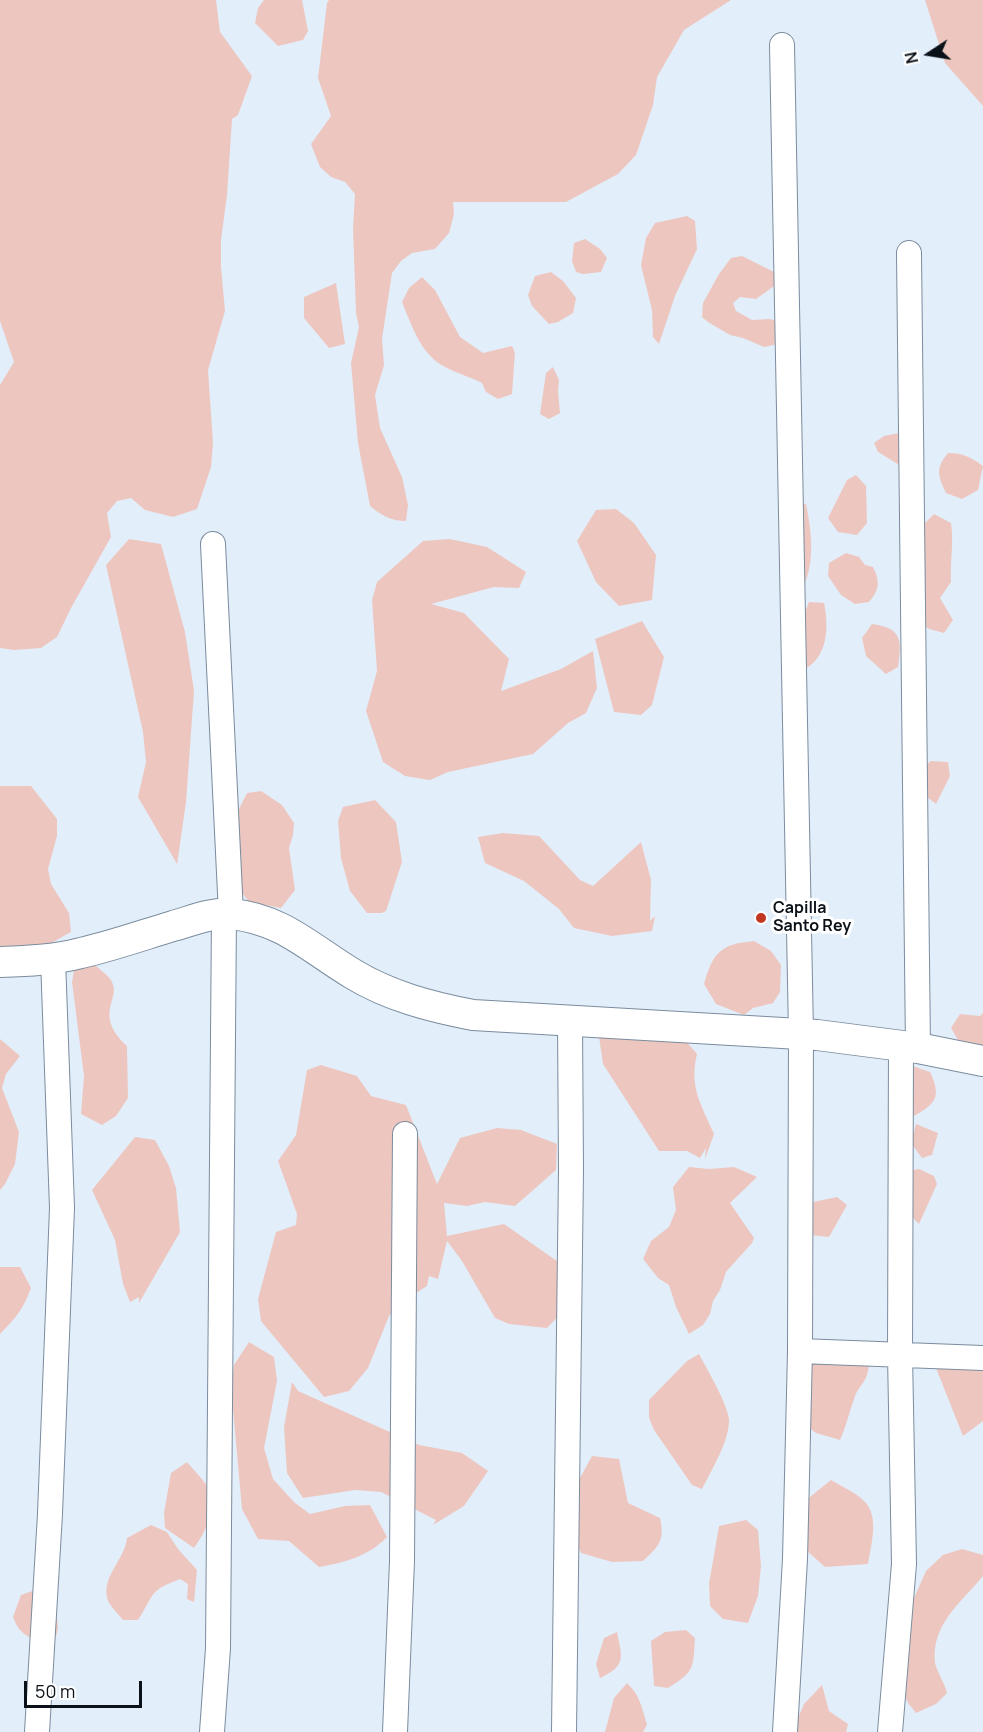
<!DOCTYPE html>
<html>
<head>
<meta charset="utf-8">
<style>
	body { margin:0 }
	#map { position:relative; width:983px; height:1732px; overflow:hidden; background:#e3eefb; font-family:Manrope,sans-serif }
	canvas { display:block }
	.north { position:absolute; left:899px; top:24px; width:60px; height:60px; -webkit-text-stroke:4px #fff; paint-order:stroke; rotate:258deg; font-size:16px; font-weight:700; line-height:24px; text-align:center; color:#0b1118 }
	.north::after { content:''; display:block; margin:auto; width:21px; height:27px; background:#0b1118; clip-path:polygon(50% 0,100% 100%,50% 72%,0 100%) }
	.scale { position:absolute; left:24px; top:1681px; width:118px; height:27px; box-sizing:border-box; border:3px solid #0b1118; border-top:0; padding-left:8px; font-size:18px; line-height:21px; white-space:nowrap; color:#0b1118; -webkit-text-stroke:4px #fff; paint-order:stroke }
</style>
</head>
<body>
<div id="map">
<canvas width="983" height="1732"></canvas>
<div class="north">N</div>
<div class="scale">50 m</div>
</div>
<script>
const c = document.querySelector('canvas').getContext('2d');
c.lineJoin = 'round';
function fillPath(path, color) { c.fillStyle = color; c.fill(path, 'evenodd'); }
function strokePath(path, color, width, dash) { c.strokeStyle = color; c.lineWidth = width; c.lineCap = dash ? 'butt' : 'round'; c.setLineDash(dash || []); c.stroke(path); }
function drawText(font, color, halo, rows, align = 'center') {
  c.font = font + ' Manrope,sans-serif'; c.lineWidth = 6; c.setLineDash([]); c.textBaseline = 'middle'; c.strokeStyle = halo; c.fillStyle = color; for (const [text, x, y, turn = 0] of rows) {
    c.save(); c.translate(x, y); c.rotate((+turn || 0) * Math.PI / 180); c.textAlign = isNaN(turn) ? turn : align; if (halo) c.strokeText(text, 0, 0); c.fillText(text, 0, 0); c.restore();
  }
}
fillPath(new Path2D(`
	M0,0H216L220,32L252,76L238,115L232,119L227,195L221,240V267L225,311L208,370L213,443L211,467L197,509L173,517L145,510L131,498L117,501L107,513L111,537L71,608L57,637L41,648L14,650L0,648V385L14,362L0,321Z
	M264,0H302L308,31L303,40L278,46L255,23L258,8Z
	M329,0H731L684,30L657,77L653,105L636,155L618,174L566,202H453L454,214L449,233L435,249L412,253L401,261L392,273L382,339L384,365L375,395L380,428L402,477L408,505L406,521C391,521 381,515 370,506L358,443L351,363L359,327L356,313L353,228L355,194L345,182L331,177L320,167L311,144L331,116L318,78L327,3Z
	M925,0H983V106L945,63Z
	M687,216L695,221L697,249L675,296L659,344L653,337L652,310L641,265L646,238L655,223Z
	M585,239L600,249L607,258L601,272L583,274L576,272L572,261L574,243Z
	M742,256L778,274L780,282L756,299L740,297L733,303L736,311L752,320L769,319L790,324L779,344L764,347L743,338L730,335L708,322L702,317L703,303L719,274L731,258Z
	M551,272L563,281L576,298L573,313L558,322L549,324L532,306L528,295L535,276Z
	M422,277L435,290L460,337L483,353L512,346L515,353L512,394L498,399L486,392L482,383C471,377 458,374 447,368C421,356 412,326 402,302L409,288Z
	M336,283L345,344L329,348L304,318V297Z
	M553,367L559,380L558,391L560,413L549,419L540,414L546,373Z
	M904,432L901,466L878,452L874,443L884,436Z
	M948,453C963,453 971,457 983,466L978,490L962,499L946,493C938,475 935,469 948,453Z
	M856,475L866,486L867,523L857,535L838,532L828,518L847,480Z
	M806,504C811,529 815,558 805,583C802,590 796,597 793,603L800,505Z
	M616,509L634,523L656,555L652,600L619,606L596,582L577,541L596,510Z
	M934,514L951,523C954,542 950,562 951,582L940,598L953,620L944,633L929,629L910,615L924,524Z
	M129,539L161,544L185,632L194,691L186,802L176,872L177,864L138,797L146,762L143,732L106,565Z
	M450,539L487,547L526,572L519,588L494,587L431,604L464,613L509,659L501,691L561,669L593,651L597,688L586,713L568,723L533,754L448,772L430,780L405,776L383,762L366,711L377,671L372,600L377,582L423,541Z
	M846,553L859,557L865,565L873,567C880,580 880,590 869,602L855,604L841,595L828,576L829,563Z
	M809,602L824,603C829,627 828,656 805,669L801,622Z
	M642,621L664,657L652,705L641,715L614,712L595,639Z
	M872,624C902,628 902,640 898,667L886,674L866,656L862,638Z
	M931,761L948,762L950,776L936,804L919,791L924,766Z
	M0,786H31L57,819V836L48,869L51,884L69,913L71,932L46,946L0,953Z
	M261,791L282,805L294,823L293,835L289,848L295,890L281,908L249,902L239,889L235,817L247,793Z
	M375,800L396,822L402,862L386,911L382,913H367L350,891L341,858L338,821L343,807Z
	M503,833L539,836L580,880L593,886L641,842L651,880L650,921L655,916L652,931L612,936L574,928L559,909L524,881L485,863L478,837Z
	M754,941L771,951L781,965L780,992L773,1003L753,1008L744,1015L716,1004L704,984C713,952 721,944 754,941Z
	M89,960C95,966 106,973 111,980C117,990 112,998 110,1008C107,1024 116,1036 127,1046L128,1098L116,1116L102,1125L81,1114L84,1076L72,982L75,965Z
	M662,1013L697,1054C689,1087 701,1104 714,1134L705,1159L706,1148L700,1158L687,1151H659L603,1064L597,1023Z
	M983,1013V1051L959,1042L951,1028L960,1014L980,1016Z
	M0,1039L20,1056L6,1074L2,1088L19,1132L15,1164L5,1184L0,1190Z
	M321,1065L357,1076L371,1096L406,1105L437,1184L460,1138L497,1128L521,1130L557,1144L556,1170L515,1206L485,1202L467,1206L444,1203L447,1236L504,1224L564,1266L567,1307L547,1328L509,1324L495,1318L462,1261L447,1241L438,1279L429,1276L427,1286L405,1300L389,1316L368,1368L349,1391L324,1397L261,1321L258,1299L276,1232L296,1225L297,1214L278,1161L296,1135L307,1070Z
	M910,1065L930,1072C943,1099 934,1105 910,1118Z
	M916,1124L938,1133L932,1155L922,1158L911,1143Z
	M135,1137L155,1140L169,1166L176,1188L180,1232L139,1303V1297L130,1302L123,1284L115,1240L92,1190Z
	M689,1167L709,1169L734,1167L757,1177L730,1203L754,1238L752,1243L726,1272L720,1290L713,1301L710,1314L703,1325L689,1334L676,1307L669,1285L658,1278L643,1259L651,1241L669,1227L676,1210L673,1187Z
	M919,1169L934,1176L937,1184L919,1224C901,1208 909,1191 912,1170Z
	M837,1197L847,1205L829,1237L809,1235L810,1206L813,1202Z
	M0,1267H20L31,1288C24,1308 15,1319 0,1334Z
	M249,1342L274,1357L277,1381L264,1448L273,1479L295,1503L310,1514L345,1506L370,1505L387,1537C369,1556 344,1563 319,1567L289,1541L258,1539L242,1509L231,1387L234,1365Z
	M962,1347L983,1356V1421L963,1436L936,1368Z
	M699,1354C707,1369 727,1403 729,1419C730,1440 711,1471 702,1489L692,1485L654,1430L649,1418V1400L687,1361Z
	M818,1354L869,1364C867,1385 859,1383 854,1399C849,1413 846,1427 840,1440L816,1433L790,1413L789,1392Z
	M292,1382L298,1391L419,1445L462,1453L488,1471L464,1506L433,1525L436,1520L381,1492L355,1490L303,1498L287,1473L284,1427Z
	M592,1456L619,1459L628,1503L660,1518C665,1541 659,1546 643,1561L612,1562L581,1553L565,1521L567,1502Z
	M187,1462C195,1472 208,1484 213,1496C219,1507 201,1539 194,1548L165,1528L164,1513L171,1473Z
	M831,1480C841,1486 855,1492 864,1501C880,1516 871,1545 868,1564L825,1567L788,1534L795,1509Z
	M746,1520L758,1530L761,1566L758,1596L748,1623L723,1619L710,1606L709,1584L719,1526Z
	M151,1525L167,1532L178,1549L197,1570L194,1602L187,1599L188,1584L180,1579C148,1591 155,1594 138,1620H123C119,1615 111,1607 108,1601C100,1577 125,1560 127,1538Z
	M962,1549L983,1555V1576C961,1603 931,1624 935,1663C936,1669 945,1684 947,1693L936,1704L916,1713L908,1703L901,1688V1627L926,1571L943,1555Z
	M38,1589L56,1607L58,1629L56,1636L47,1644C29,1637 20,1636 13,1617L21,1595Z
	M686,1630L695,1638C693,1669 695,1671 668,1688L654,1686L651,1641L665,1632Z
	M617,1632C622,1658 627,1665 600,1678L596,1664L604,1638Z
	M627,1683C640,1695 642,1708 647,1725L643,1732H605L614,1698Z
	M822,1685L829,1711L848,1724L846,1732H792L804,1704Z`), '#edc7bf');
const minor = new Path2D(`
	M782,45L801,1034L800,1351L795,1559L785,1732
	M909,253L918,1048
	M213,544L231,914
	M800,1351L983,1358
	M37,1732L50,1514L62,1208L53,959
	M212,1732L218,1648L224,914
	M395,1732L402,1561L405,1134
	M564,1732L571,1170L570,1021
	M890,1732L904,1564L900,1355L901,1045`);
const major = new Path2D(`
	M0,962C28,961 54,960 81,953C112,946 143,935 173,926C191,921 212,912 231,914C283,919 311,949 353,974C389,996 431,1007 473,1015L817,1035L918,1048L983,1061`);
strokePath(minor, '#7a8c9e', 26);
strokePath(major, '#7a8c9e', 32);
strokePath(minor, '#fff', 24);
strokePath(major, '#fff', 30);
for (const [x, y, r, color] of [
	[761,918,6,"#c23721"]
]) { const dot = new Path2D(); dot.arc(x, y, r, 0, 2 * Math.PI); c.fillStyle = color; c.fill(dot); strokePath(dot, '#fff', 2); }
drawText('bold 16px', '#0b1118', '#fff', [
	["Capilla",773,909],
	["Santo Rey",773,927]
], 'left');
</script>
</body>
</html>
